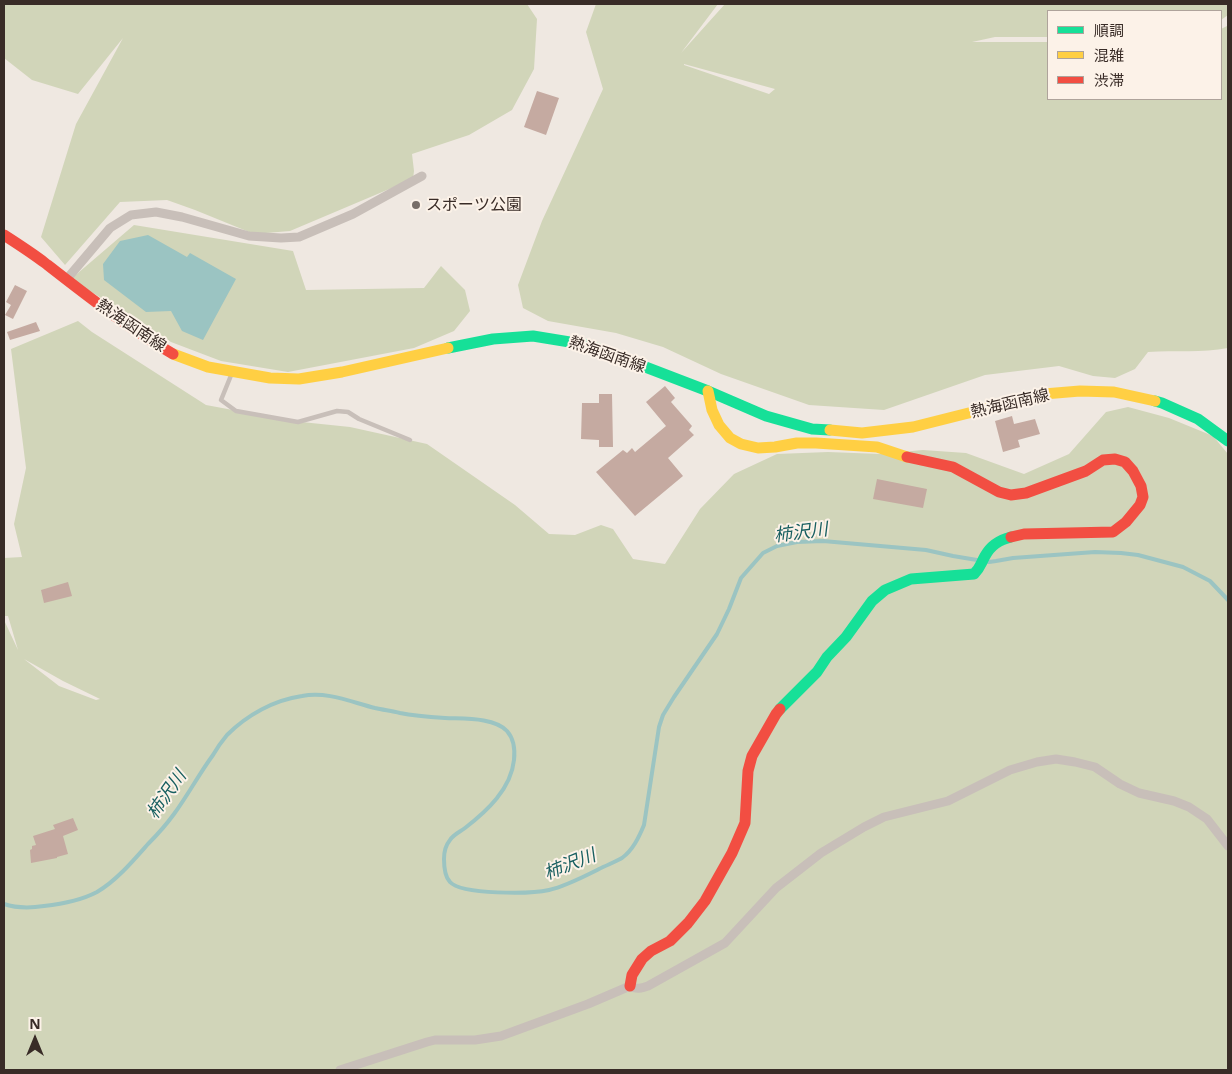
<!DOCTYPE html>
<html>
<head>
<meta charset="utf-8">
<style>
	body { margin:0 }
	#map { position:relative; width:1232px; height:1074px; overflow:hidden; background:#efe8e1; font-family:"Noto Sans","Noto Sans JP",sans-serif }
	canvas { display:block }
	.frame { position:absolute; inset:0; border:5px solid #392c27; pointer-events:none }
	.legend { position:absolute; left:1047px; top:10px; width:175px; height:90px; box-sizing:border-box; background:#fcf2e8; border:1px solid #aea39b; margin:0; padding:6px 9px; list-style:none; font-size:15px; color:#392c27 }
	.legend li { display:flex; align-items:center; gap:10px; height:25px }
	.legend b { width:25px; border:1px solid #aea39b }
	.north { position:absolute; left:10px; top:1014px; width:50px; height:50px; -webkit-text-stroke:4px #fcf2e8; paint-order:stroke; rotate:0deg; font-size:14px; font-weight:700; line-height:20px; text-align:center; color:#392c27 }
	.north::after { content:''; display:block; margin:auto; width:18px; height:22px; background:#392c27; clip-path:polygon(50% 0,100% 100%,50% 72%,0 100%) }
</style>
</head>
<body>
<div id="map">
<canvas width="1232" height="1074"></canvas>
<div class="frame"></div>
<ul class="legend">
<li><b style="height:6px;background:#16e098"></b>順調</li>
<li><b style="height:6px;background:#ffcf43"></b>混雑</li>
<li><b style="height:6px;background:#f24e42"></b>渋滞</li>
</ul>
<div class="north">N</div>
</div>
<script>
const c = document.querySelector('canvas').getContext('2d');
c.lineJoin = 'round';
function fillPath(path, color) { c.fillStyle = color; c.fill(path, 'evenodd'); }
function strokePath(path, color, width, dash) { c.strokeStyle = color; c.lineWidth = width; c.lineCap = dash ? 'butt' : 'round'; c.setLineDash(dash || []); c.stroke(path); }
function drawText(font, color, halo, rows, align = 'center') {
  c.font = font + ' "Noto Sans","Noto Sans JP",sans-serif'; c.lineWidth = 4; c.setLineDash([]); c.textBaseline = 'middle'; c.strokeStyle = halo; c.fillStyle = color; for (const [text, x, y, turn = 0] of rows) {
    c.save(); c.translate(x, y); c.rotate((+turn || 0) * Math.PI / 180); c.textAlign = isNaN(turn) ? turn : align; if (halo) c.strokeText(text, 0, 0); c.fillText(text, 0, 0); c.restore();
  }
}
fillPath(new Path2D(`
	M4,4H527L537,19L534,69L512,110L469,135L412,154L414,171L413,179L290,231L254,234L195,210L167,200L120,202L65,265L41,237L76,124L123,38L78,94L32,80L4,58Z
	M596,4H718L681,53L725,4H1228V15L1221,20V11H1048V37H995L972,42H1048V99H1221V29L1227,26L1228,23V348C1202,353 1175,350 1148,352L1135,369L1115,378L1093,376L1059,366L985,375L884,410L809,405L721,374L663,347L616,333L548,321L523,308L518,285L542,221L603,89L586,32ZM684,65V64L775,89L769,94Z
	M134,225L293,251L306,290L424,288L441,266L465,290L470,311L454,331L414,348L288,372L221,361L171,342L71,279Z
	M78,321L92,332L206,405L292,421L350,427L427,444L515,505L549,534L575,535L601,525L613,529L633,559L665,564L700,509L734,474L777,454L828,452L880,454L923,450L966,453L1024,474L1069,454L1106,412L1128,407L1169,418L1213,436L1228,454V1070H4V620L18,650L8,616H4V558L22,557L14,524L26,468L11,349ZM24,659L63,681L100,699L96,700L59,686Z`), '#d1d5b9');
fillPath(new Path2D(`
	M148,235L187,257L190,253L236,279L203,340L182,331L171,311L146,312L104,280L103,264L120,241Z`), '#9bc4c2');
strokePath(new Path2D(`
	M4,904C16,908 31,908 44,906C62,904 80,901 97,892C116,881 133,861 148,844C157,835 166,825 174,814C188,795 199,774 213,755C217,748 222,741 227,735C247,715 274,700 302,696C327,691 351,702 375,708C384,710 392,711 400,713C415,716 430,717 445,718C463,719 494,717 507,731C514,739 515,751 514,760C511,789 487,811 465,828C460,832 454,834 450,840C445,846 444,852 444,859C444,866 445,877 450,882C462,895 531,894 549,890C566,886 583,877 599,869C607,865 615,862 622,858C633,850 639,837 644,825L659,727L663,715L674,697L717,634L729,609L741,578L763,553L777,546L797,542L823,541L926,550L953,556L989,562L996,561L1013,558L1095,552L1121,553L1138,555L1183,567L1210,581L1228,600`), '#9bc4c2', 4);
fillPath(new Path2D(`
	M537,91L559,98L546,135L524,127Z
	M15,285L27,291L13,319L5,315L11,305L6,302Z
	M36,322L40,331L10,340L7,332Z
	M665,386L675,398L671,402L692,426L689,430L694,435L668,458L683,476L635,516L596,472L623,450L627,453L632,448L635,452L666,426L646,402Z
	M599,394H612L613,447H599V440L581,439L582,403H599Z
	M1012,416L1014,424L1035,419L1040,434L1018,440L1020,447L1003,452L995,421Z
	M877,479L927,489L923,508L873,499Z
	M68,582L72,596L44,603L41,590Z
	M73,818L78,830L63,836L68,854L57,857V858L31,863L30,850L32,849V846L36,845L33,836L55,829L53,825Z`), '#c5aaa1');
strokePath(new Path2D(`
	M232,373L221,400L236,411L298,422L337,411L348,412L359,419L410,440`), '#c8bfb9', 4.5);
strokePath(new Path2D(`
	M66,280L110,228L131,215L156,212L182,217L249,236L281,238L299,237L353,214L422,176
	M340,1070L427,1042L435,1040H475L501,1036L588,1004L630,986C636,990 642,988 648,986L725,943L776,888L821,853L864,827L884,817L948,801L1010,770L1037,762L1056,759L1075,762L1095,767L1120,784L1139,793L1174,801L1189,807L1207,819L1228,846`), '#c8bfb9', 9);
strokePath(new Path2D(`
	M448,348L493,339L533,336L588,345L708,391L766,416L812,429L830,430
	M1155,401L1162,403L1198,419L1228,441
	M780,709L817,672L827,657L846,637L872,601L885,590L911,579L974,574C981,567 980,565 985,556C991,545 999,540 1011,537`), '#16e098', 11);
strokePath(new Path2D(`
	M173,354L208,367L270,378L299,379L342,372L448,348
	M708,391L712,410L719,425L730,438L741,444L758,448L775,447L797,443H816L877,447L907,457
	M830,430L862,433L913,427L1044,394L1080,391L1114,392L1155,401`), '#ffcf43', 11);
strokePath(new Path2D(`
	M4,235C18,244 32,253 45,263C86,295 128,328 173,354
	M907,457L953,467L999,492L1011,495L1026,493L1086,471L1103,460L1115,459L1125,462L1133,471L1141,486L1143,497L1140,505L1126,522L1113,532L1024,534L1011,537
	M630,986L632,975L642,959L651,951L670,941L688,923L705,901L732,853L745,823L748,771L752,756L776,714L780,709`), '#f24e42', 11);
for (const [x, y, r, color] of [
	[416,205,5,"#796e68"]
]) { const dot = new Path2D(); dot.arc(x, y, r, 0, 2 * Math.PI); c.fillStyle = color; c.fill(dot); strokePath(dot, '#fcf2e8', 2); }
drawText('16px', '#392c27', '#fcf2e8', [
	["スポーツ公園",426,205]
], 'left');
drawText('16px', '#392c27', '#fcf2e8', [
	["熱海函南線",131,326,34],
	["熱海函南線",607,355,19],
	["熱海函南線",1010,404,-13]
]);
drawText('italic 18px', '#185f60', '#fcf2e8', [
	["柿沢川",801,533,-7],
	["柿沢川",167,795,-55],
	["柿沢川",570,865,-22]
]);
</script>
</body>
</html>
